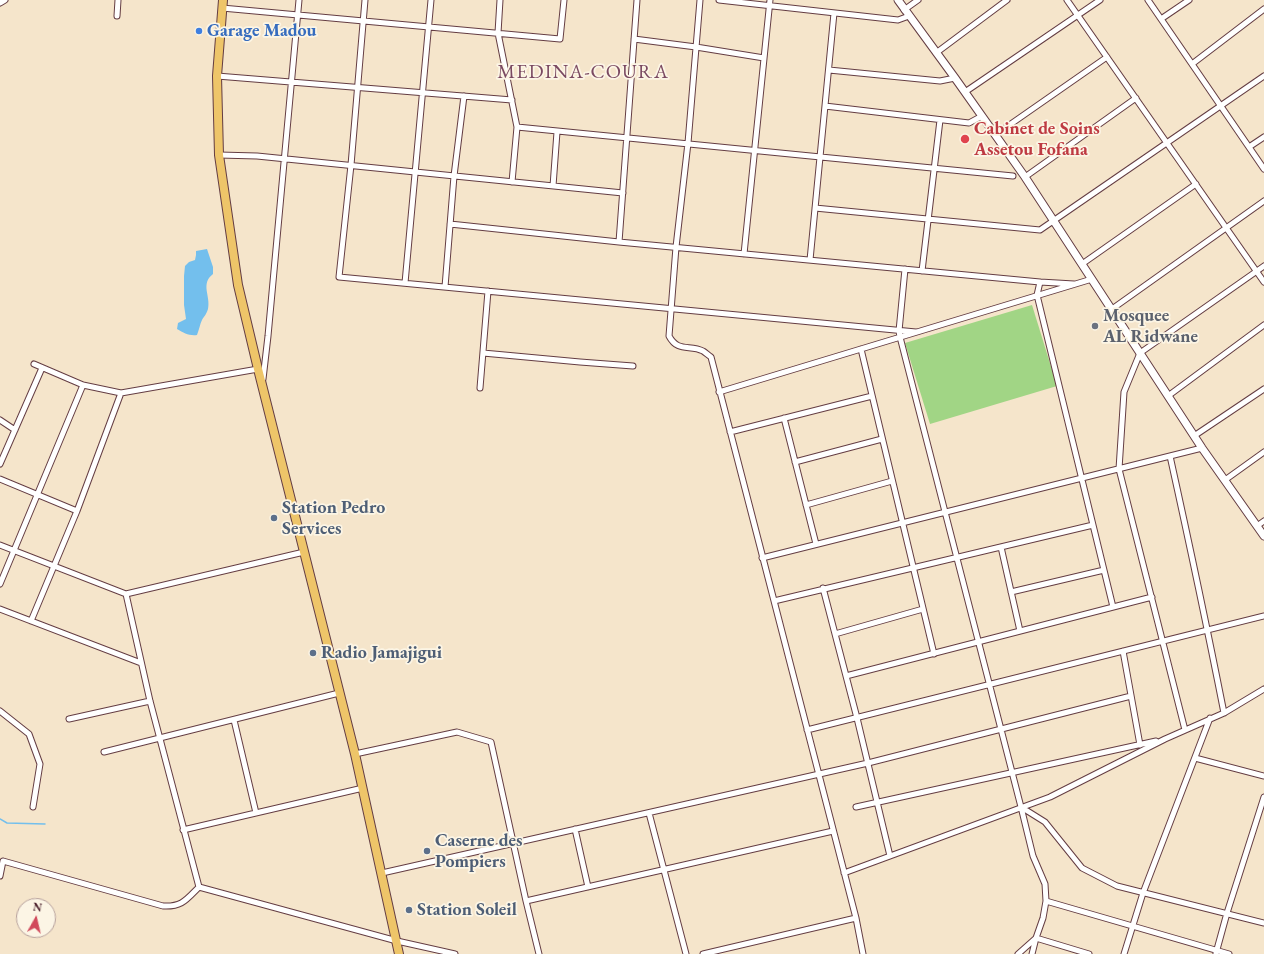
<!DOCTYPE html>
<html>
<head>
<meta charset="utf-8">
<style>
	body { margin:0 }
	#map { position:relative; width:1264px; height:954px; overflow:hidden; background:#f5e5cb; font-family:"EB Garamond",serif }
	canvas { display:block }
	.north { position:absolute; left:16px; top:898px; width:40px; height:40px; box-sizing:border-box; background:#fcf5e5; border:1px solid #b59f9b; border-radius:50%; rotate:8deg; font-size:11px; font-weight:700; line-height:16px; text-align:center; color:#4a1f2b }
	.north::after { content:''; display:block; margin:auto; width:14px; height:18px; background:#d1495b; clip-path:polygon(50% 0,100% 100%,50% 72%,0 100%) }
</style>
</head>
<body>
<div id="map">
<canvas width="1264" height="954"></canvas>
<div class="north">N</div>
</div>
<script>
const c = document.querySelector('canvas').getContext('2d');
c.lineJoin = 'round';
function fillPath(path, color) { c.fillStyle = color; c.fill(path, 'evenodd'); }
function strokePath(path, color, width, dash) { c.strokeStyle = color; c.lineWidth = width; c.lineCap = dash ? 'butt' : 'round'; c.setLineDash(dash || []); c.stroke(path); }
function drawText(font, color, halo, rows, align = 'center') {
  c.font = font + ' "EB Garamond",serif'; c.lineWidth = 3.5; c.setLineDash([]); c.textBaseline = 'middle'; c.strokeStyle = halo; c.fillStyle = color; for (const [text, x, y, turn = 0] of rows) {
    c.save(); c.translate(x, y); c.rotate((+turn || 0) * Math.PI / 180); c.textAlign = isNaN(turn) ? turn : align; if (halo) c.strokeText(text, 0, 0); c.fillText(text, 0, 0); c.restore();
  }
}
fillPath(new Path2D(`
	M1032,305L1057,386L930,424L905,343Z`), '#a1d585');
fillPath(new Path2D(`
	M207,249L213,267V274C200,284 211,296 208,309C206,315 205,315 202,320C200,324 199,330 197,335C189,336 184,333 177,329L178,323L186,319L184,305V276L185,266L189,262L195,260L196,255V251Z`), '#73bfed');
strokePath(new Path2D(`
	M0,819L7,823L45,824`), '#73bfed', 1.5);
const minor = new Path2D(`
	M365,0L351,165L339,277L916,332
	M500,0L498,33L517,127
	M700,0L688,143L676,247L669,336C678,353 690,344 703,351C706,353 708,355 711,357L856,918L863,954
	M719,0L898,20L909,16
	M1067,0L1264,282
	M1148,0L1264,169
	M0,3L5,0
	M222,8L560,39L564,0
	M904,10L918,0
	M117,16L118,0
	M1161,19L1189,0
	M634,39L696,47L764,58
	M936,53L1007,0
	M1192,64L1264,9
	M829,70L940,81L955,78
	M217,76L512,100
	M965,92L1100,0
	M825,106L969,123L982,116
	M995,135L1107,57
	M1249,147L1264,137
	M219,155L257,156L623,193
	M1025,177L1136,98
	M512,182L517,127L1013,176
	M553,186L557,132
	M815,208L1040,230L1264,76
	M450,224L619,242L1040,282L1074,284
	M619,242L637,0
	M744,254L770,0
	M810,260L834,13
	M1082,264L1196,184
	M905,269L899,331L900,337L1021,807L1033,856L1045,884L1046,901L1043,918L1036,938L1018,954
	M922,271L940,120
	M1040,282L1037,295L1113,607
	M405,283L431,0
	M445,287L454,176L464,96
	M1112,309L1264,201
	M861,349L934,654
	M483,353L580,362L633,366
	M34,364L83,385L121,393L258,369
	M263,379L268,336L299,0
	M480,388L488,291
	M719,392L1092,279
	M1168,396L1264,325
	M784,418L816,544
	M0,420L15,430
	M730,432L872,396
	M1194,436L1264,389
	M1170,456C1189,542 1207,627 1224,713
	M795,462L882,439
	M0,464L42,368
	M0,479L77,511
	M1225,480L1264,452
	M806,505L892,481
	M1257,526L1264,521
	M0,545L126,594L304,552
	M1001,547L1020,631
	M762,558L1202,448
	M0,584L83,385
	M823,588L857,718L890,856
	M1011,592L1104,570
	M126,594L150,701L199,887
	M774,601L1093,525
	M0,609L141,663
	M31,621L77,511L121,393
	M835,634L923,609
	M1123,651L1140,745
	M846,676L1152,597
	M0,711L29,734L40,764L33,807
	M69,719L150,701
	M234,720L256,813
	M807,730L1264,616
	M1185,730L1119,469L1124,392L1140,353L1264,266
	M104,752L339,693
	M355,754L457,732L491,742L526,901L539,954
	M1195,758L1264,776
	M856,807L1156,741
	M1021,807L1045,822L1082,868L1117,886L1264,923
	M649,813L686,954
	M575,829L588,887
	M183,830L363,788
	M382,873L868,763L1131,696
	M844,873L1050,797L1165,739L1224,713L1264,689
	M0,876L3,861L163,906C182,907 186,900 199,887
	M199,887L397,941L455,954
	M526,901L833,831
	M1046,901L1229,954
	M1216,953L1227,913L1264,797
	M703,954L856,918
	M1032,954L1036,938L1089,954
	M1124,954L1143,893L1210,718`);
const tertiary = new Path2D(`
	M898,0L955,78L1025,177L1202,448L1264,536`);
const primary = new Path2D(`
	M223,0L217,76L219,155L238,285L258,369L355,754L399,954`);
strokePath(minor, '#643d43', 7);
strokePath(tertiary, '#643d43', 9);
strokePath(primary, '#643d43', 10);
strokePath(minor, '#fff', 5);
strokePath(tertiary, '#fff', 7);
strokePath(primary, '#eec569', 8);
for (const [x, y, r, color] of [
	[199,31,4,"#3f7fe0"],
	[965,139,5,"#e0444e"],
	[1095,326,4,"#6b7280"],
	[274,518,4,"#5c6f8a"],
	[313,653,4,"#5c6f8a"],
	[427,851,4,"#5c6f8a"],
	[409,910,4,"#5c6f8a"]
]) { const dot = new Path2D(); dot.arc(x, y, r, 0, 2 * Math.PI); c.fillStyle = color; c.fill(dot); strokePath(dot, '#fcf5e5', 1.5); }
drawText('bold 18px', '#366cbe', '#fcf5e5', [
	["Garage Madou",207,31]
], 'left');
drawText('bold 18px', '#be3a42', '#fcf5e5', [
	["Cabinet de Soins",974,129],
	["Assetou Fofana",974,150]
], 'left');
drawText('bold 18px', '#5b616d', '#fcf5e5', [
	["Mosquee",1103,316],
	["AL Ridwane",1103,337]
], 'left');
drawText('bold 18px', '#4e5e75', '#fcf5e5', [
	["Station Pedro",282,508],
	["Services",282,529],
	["Radio Jamajigui",321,653],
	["Caserne des",435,841],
	["Pompiers",435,862],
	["Station Soleil",417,910]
], 'left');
c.letterSpacing = '1px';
drawText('20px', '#7a4961', '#fcf5e5', [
	["MEDINA-COURA",583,73]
]);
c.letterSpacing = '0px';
</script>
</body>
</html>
